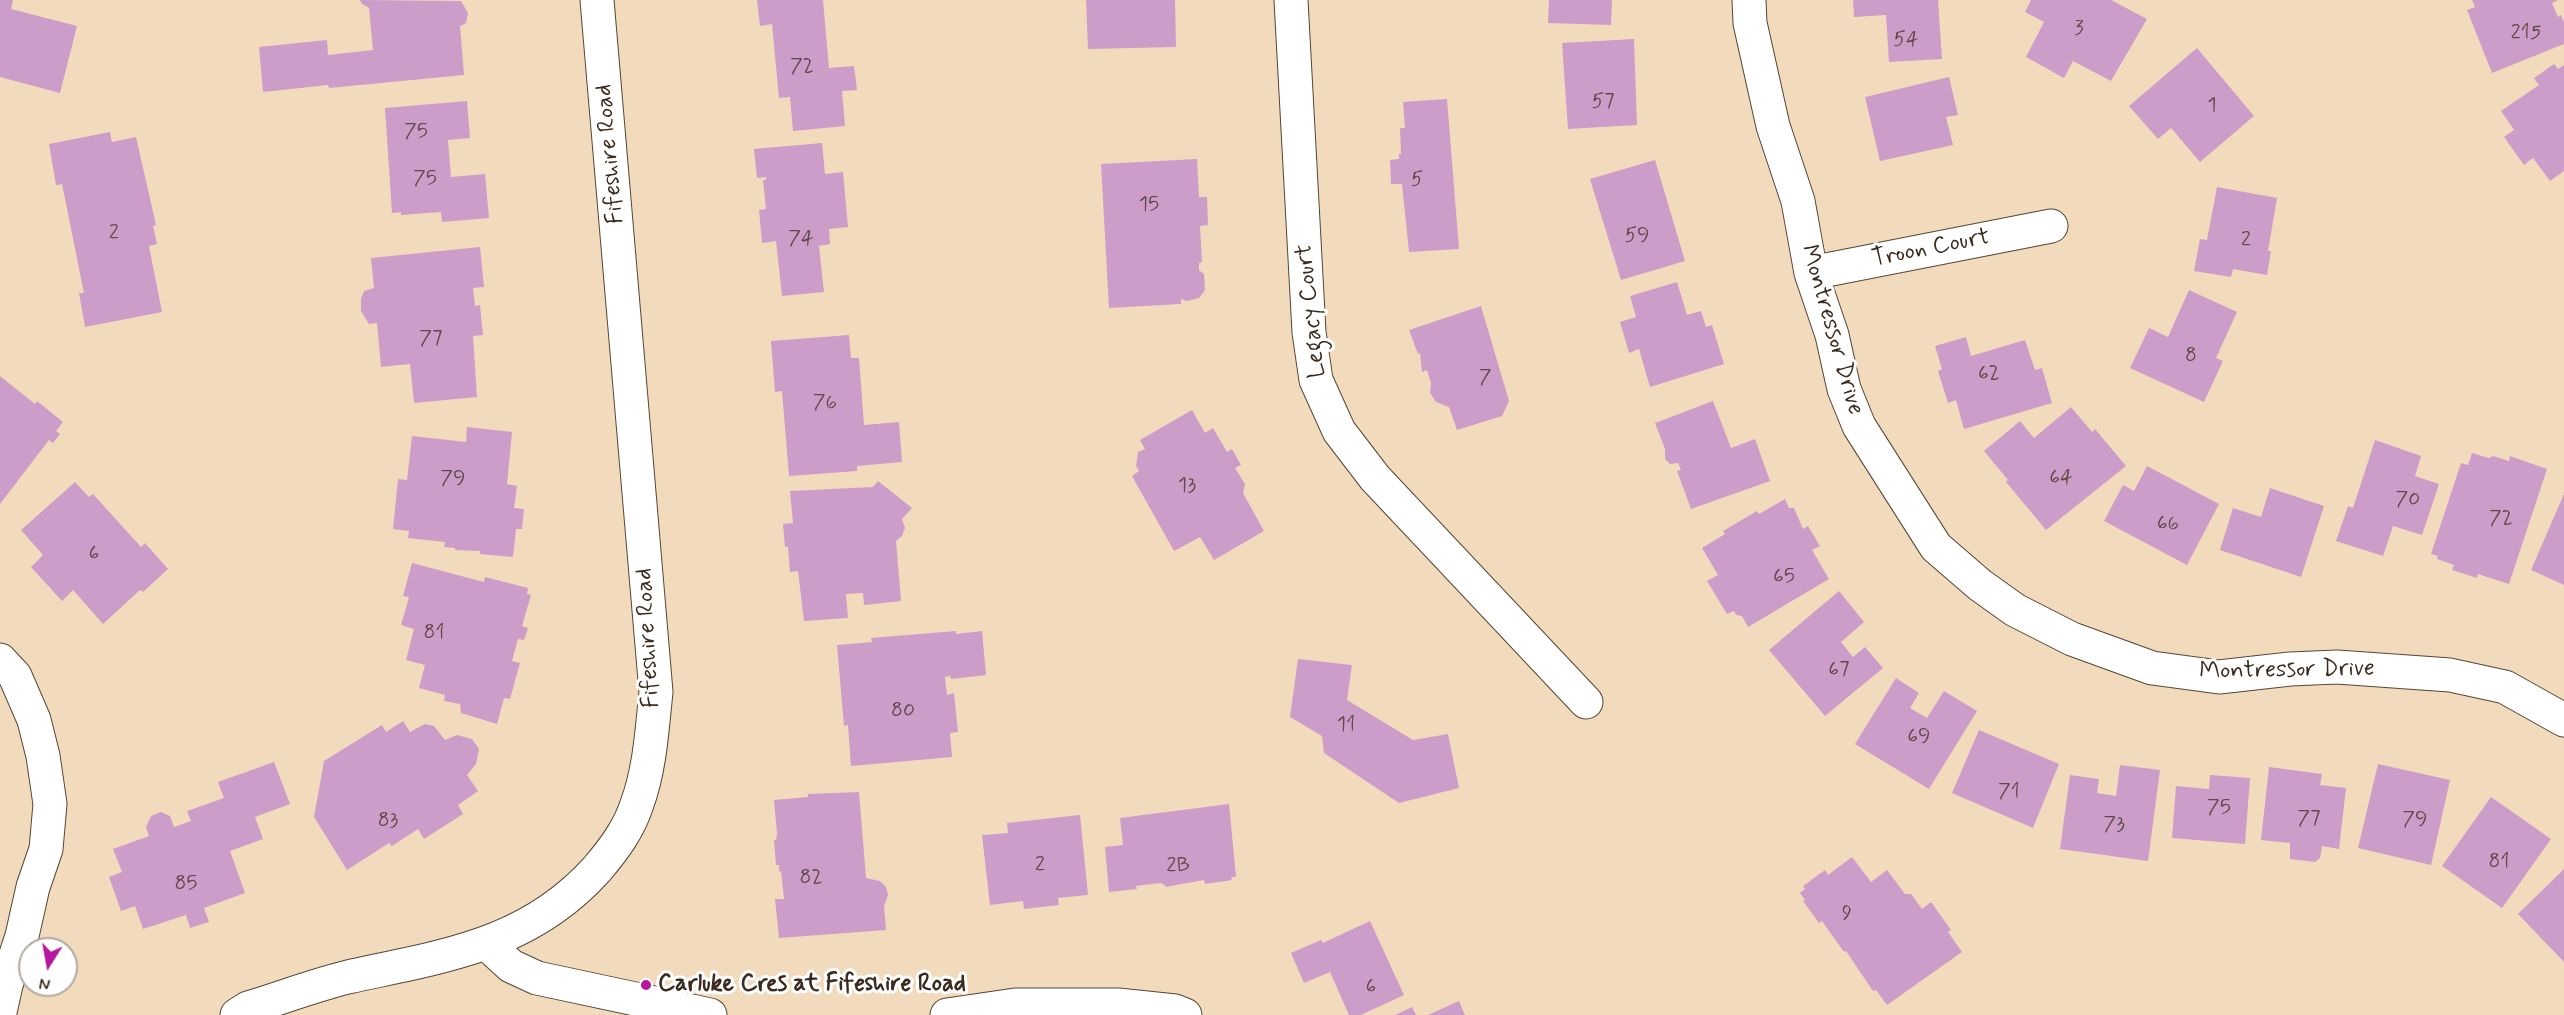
<!DOCTYPE html>
<html>
<head>
<meta charset="utf-8">
<style>
	body { margin:0 }
	#map { position:relative; width:2564px; height:1015px; overflow:hidden; background:#f1dbbc; font-family:Mynerve,sans-serif }
	canvas { display:block }
	.north { position:absolute; left:18px; top:937px; width:60px; height:60px; box-sizing:border-box; background:#fff; border:2px solid #b1aaa5; border-radius:50%; rotate:191deg; font-size:16px; font-weight:700; line-height:24px; text-align:center; color:#3b2a1e }
	.north::after { content:''; display:block; margin:auto; width:21px; height:27px; background:#b5179e; clip-path:polygon(50% 0,100% 100%,50% 72%,0 100%) }
</style>
</head>
<body>
<div id="map">
<canvas width="2564" height="1015"></canvas>
<div class="north">N</div>
</div>
<script>
const c = document.querySelector('canvas').getContext('2d');
c.lineJoin = 'round';
function fillPath(path, color) { c.fillStyle = color; c.fill(path, 'evenodd'); }
function strokePath(path, color, width, dash) { c.strokeStyle = color; c.lineWidth = width; c.lineCap = dash ? 'butt' : 'round'; c.setLineDash(dash || []); c.stroke(path); }
function drawText(font, color, halo, rows, align = 'center') {
  c.font = font + ' Mynerve,sans-serif'; c.lineWidth = 6; c.setLineDash([]); c.textBaseline = 'middle'; c.strokeStyle = halo; c.fillStyle = color; for (const [text, x, y, turn = 0] of rows) {
    c.save(); c.translate(x, y); c.rotate((+turn || 0) * Math.PI / 180); c.textAlign = isNaN(turn) ? turn : align; if (halo) c.strokeText(text, 0, 0); c.fillText(text, 0, 0); c.restore();
  }
}
fillPath(new Path2D(`
	M0,0H13L11,9L77,26L60,93L0,77Z
	M360,0L461,1L468,13L466,23L460,26L464,75L329,88L328,85L263,92L259,47L327,40L328,55L373,50L369,8L362,4Z
	M757,0H823L829,68L854,66L857,90L842,91L845,126L793,131L790,97L779,98L772,24L760,26Z
	M1086,0H1175L1176,47L1088,49Z
	M1549,0H1612L1611,25L1548,23Z
	M1853,0H1938L1942,59L1889,62L1886,15L1854,17Z
	M2031,0H2111L2147,19L2111,81L2073,61L2064,78L2026,57L2044,22L2025,12Z
	M2472,0H2558L2552,3L2558,17L2561,15L2564,22V44L2492,73L2467,10L2475,7Z
	M1634,39L1637,125L1568,129L1562,43Z
	M2197,48L2254,116L2200,162L2171,128L2158,139L2129,106Z
	M2554,64L2558,69L2564,65V171L2550,181L2533,158L2524,165L2504,137L2514,130L2501,111L2539,85L2534,78Z
	M1949,77L1958,115L1946,117L1953,145L1880,161L1865,97Z
	M1447,99L1459,249L1409,252L1402,184H1391L1390,160L1399,159V154H1401L1400,128H1405L1403,102Z
	M467,101L470,138L448,140L451,177L485,174L489,218L442,222L441,212L401,215V212L392,213L385,108Z
	M110,132L112,142L136,137L156,225L153,226L157,244L149,246L162,312L85,327L79,293H84L62,184L56,185L49,144Z
	M822,143L825,174L843,172L848,227L829,229L830,244L819,246L824,292L782,296L776,241L762,243L759,210L766,209L763,180H766V177L757,178L754,149Z
	M1197,159L1199,197H1207L1208,225L1200,226L1202,262L1199,263V270L1204,274L1205,290L1199,298L1187,301L1181,299V304L1109,308L1101,164Z
	M1655,160L1685,261L1621,280L1590,179Z
	M2217,187L2277,198L2268,251H2271L2267,275L2233,269L2231,277L2194,271L2200,239L2207,240Z
	M480,247L484,287L473,288L475,306L480,305L483,335L473,336L477,397L414,403L410,364L381,367L377,323L369,324L361,311V299L364,291L374,288L371,258Z
	M1677,282L1687,315L1701,311L1706,327L1712,325L1724,364L1650,387L1639,349L1629,353L1620,322L1636,317L1630,296Z
	M2189,290L2237,312L2216,358L2223,361L2204,402L2130,368L2149,328L2168,337Z
	M1481,306L1509,401L1502,416L1457,430L1449,407L1436,402L1430,393L1431,383L1427,370L1422,372L1420,353L1418,354L1409,330Z
	M849,335L851,358H859L864,425L899,422L902,462L857,466V471L789,476L782,391L775,392L771,341Z
	M1966,337L1971,356L2025,340L2035,370L2042,368L2052,403L1964,429L1956,400L1948,403L1938,371L1942,369L1935,346Z
	M0,376L35,404L37,401L63,422L56,431L60,434L53,443L49,440L0,504Z
	M1713,401L1731,448L1755,439L1770,481L1691,509L1677,471L1681,470L1678,463L1670,464L1665,459V449L1655,423Z
	M2071,407L2092,432L2095,429L2126,466L2046,530L2006,482L2008,480L1984,451L2020,421L2034,438Z
	M1192,410L1205,433L1213,428L1227,452L1232,449L1241,465L1235,468L1245,484L1243,493L1264,531L1214,560L1200,537L1174,551L1132,476L1139,471L1136,466L1138,452L1145,449L1140,440Z
	M467,427L512,432L507,484L517,486L514,508L524,509L522,529H516L513,557L480,554V551L455,550V548L444,547L445,542L408,538L409,531L393,529L398,479L407,480L412,436L466,442Z
	M2375,440L2421,456L2415,476L2439,484L2422,535L2393,526L2383,556L2336,541L2348,506L2353,508Z
	M2472,453L2489,458L2493,456L2509,461L2510,456L2547,469L2509,584L2478,574L2477,578L2452,570L2454,565L2437,559L2438,556L2431,554L2461,463L2468,465Z
	M2147,466L2219,504L2187,565L2104,521L2123,485L2134,491Z
	M878,481L912,508L902,519L905,528L902,536L896,541L901,601L864,605L863,593L846,594L848,618L804,621L798,571L790,572L788,547H785L783,524L793,523L790,491L873,487Z
	M75,482L89,497L93,494L141,547L145,543L168,569L143,592L140,590L103,624L73,590L62,601L31,567L43,555L21,530Z
	M2270,488L2324,506L2301,577L2220,550L2233,508L2261,517Z
	M2564,494V585L2531,570Z
	M1785,499L1789,508H1794L1803,529L1808,526L1820,546L1812,550L1829,579L1748,627L1742,616L1736,615L1734,611L1727,614L1707,581L1718,575L1702,548L1725,534L1723,531L1757,511L1759,514Z
	M412,563L484,582L485,577L528,588L527,594L531,595L522,626L528,628L524,640L518,639L512,661L520,663L510,699L504,698L497,724L461,713L460,704L444,701L445,695L419,688L425,665L406,660L414,629L401,625L409,597L403,596Z
	M1839,591L1864,622L1841,642L1853,657L1865,647L1883,668L1825,716L1769,650Z
	M956,631V634L982,631L986,675L951,679L950,676L945,677L947,695L954,693L958,732L950,733L952,757L851,766L848,725L844,726L837,645L872,642L871,638Z
	M1298,659L1352,665L1347,700L1413,740L1448,734L1459,788L1399,803L1324,753L1322,736L1290,717Z
	M1896,678L1919,693L1910,708L1927,718L1944,691L1977,711L1929,789L1855,744Z
	M403,721L410,732L425,724L434,726L445,740L457,735L472,739L479,749L476,764L467,775L478,791L458,805L463,814L424,839L418,829L392,846L389,843L347,870L314,817L324,761L382,725L386,732Z
	M1979,730L2059,764L2033,828L1952,793Z
	M274,762L290,804L255,817L263,839L230,851L245,893L204,908L209,922L190,928L186,915L143,929L135,906L121,911L109,877L122,872L113,849L149,836L146,827L151,816L161,812L170,816L174,827L191,821L187,811L224,798L218,782Z
	M2378,764L2450,780L2431,865L2358,848Z
	M2120,765L2160,770L2148,861L2060,849L2070,775L2099,779L2097,793L2116,796Z
	M2269,767L2322,774L2320,785L2346,788L2339,849L2322,846L2320,858L2315,862L2290,859V843L2261,840Z
	M2210,775L2250,778L2245,844L2172,838L2176,786L2209,789Z
	M859,792L866,878L880,881L886,887L888,895L884,906L886,930L779,938L775,899H784L781,871L779,872V865H776L774,840H776L777,834L774,800L808,797V794Z
	M2491,797L2551,839L2502,908L2442,866Z
	M1229,804L1236,877H1231L1232,880L1205,884L1204,880L1165,887V885L1160,883L1136,886L1137,889L1109,892L1105,847L1123,845L1120,818Z
	M1080,815L1088,895L1058,898L1059,905L1024,909L1023,901L990,905L982,835L1008,833L1007,823Z
	M1852,857L1871,882L1887,870L1905,894H1911L1922,909L1931,902L1951,930L1948,932L1962,952L1887,1005L1876,990L1873,991L1846,951L1844,952L1822,921L1819,923L1803,901L1805,900L1800,893L1805,889L1803,886L1825,870L1828,875Z
	M2564,869V962L2518,914Z
	M1370,921L1404,995L1361,1015H1349L1330,972L1304,983L1291,953L1321,940L1323,943Z
	M1459,1001L1465,1015H1428Z
	M1412,1007L1416,1015H1395Z`), '#cd9dc9');
const minor = new Path2D(`
	M1291,0L1309,332L1316,380L1339,431L1375,478L1586,702
	M1749,0L1750,23L1773,126L1798,201L1811,273L1832,335L1844,389L1859,426L1936,547L1980,585L2015,610L2072,639L2152,668L2219,677L2290,669L2337,667L2450,675L2505,687L2564,720
	M1811,273L2051,226
	M0,660L15,676L34,720L43,756L50,804L46,849L33,887L22,936L6,985L0,1012
	M487,944L511,966L537,978L710,1015
	M237,1015L248,1008C281,998 315,985 348,977C443,956 528,946 597,869C614,849 629,829 637,804C650,769 652,729 656,692L597,0
	M947,1015L1015,1005H1118L1175,1011L1185,1015`);
strokePath(minor, '#564536', 35);
strokePath(minor, '#fff', 33);
for (const [x, y, r, color] of [
	[646,985,6,"#b5179e"]
]) { const dot = new Path2D(); dot.arc(x, y, r, 0, 2 * Math.PI); c.fillStyle = color; c.fill(dot); strokePath(dot, '#fff', 2); }
drawText('21px', '#604749', null, [
	["3",2079,30],
	["215",2526,34],
	["54",1906,41],
	["72",802,68],
	["57",1603,103],
	["1",2212,107],
	["75",416,133],
	["75",425,180],
	["5",1417,181],
	["15",1149,206],
	["2",114,234],
	["59",1637,237],
	["74",801,240],
	["2",2246,241],
	["77",431,340],
	["8",2191,357],
	["62",1989,375],
	["7",1485,379],
	["76",825,404],
	["64",2061,479],
	["79",453,480],
	["13",1187,487],
	["70",2408,501],
	["72",2501,520],
	["66",2168,525],
	["6",94,555],
	["65",1784,578],
	["81",434,634],
	["67",1839,671],
	["80",903,712],
	["11",1346,726],
	["69",1919,738],
	["71",2009,793],
	["75",2219,809],
	["77",2309,820],
	["79",2415,821],
	["83",388,822],
	["73",2114,826],
	["81",2499,863],
	["2",1040,866],
	["2B",1178,867],
	["82",811,879],
	["85",186,885],
	["9",1847,915],
	["6",1371,988]
]);
drawText('24px', '#3b2a1e', '#fff', [
	["Fifeshire Road",611,154,-95],
	["Troon Court",1931,249,-11],
	["Legacy Court",1312,311,-96],
	["Montressor Drive",1831,330,74],
	["Fifeshire Road",649,638,-93],
	["Montressor Drive",2287,671,-1]
]);
drawText('bold 24px', '#3b2a1e', '#fff', [
	["Carluke Cres at Fifeshire Road",658,985]
], 'left');
</script>
</body>
</html>
